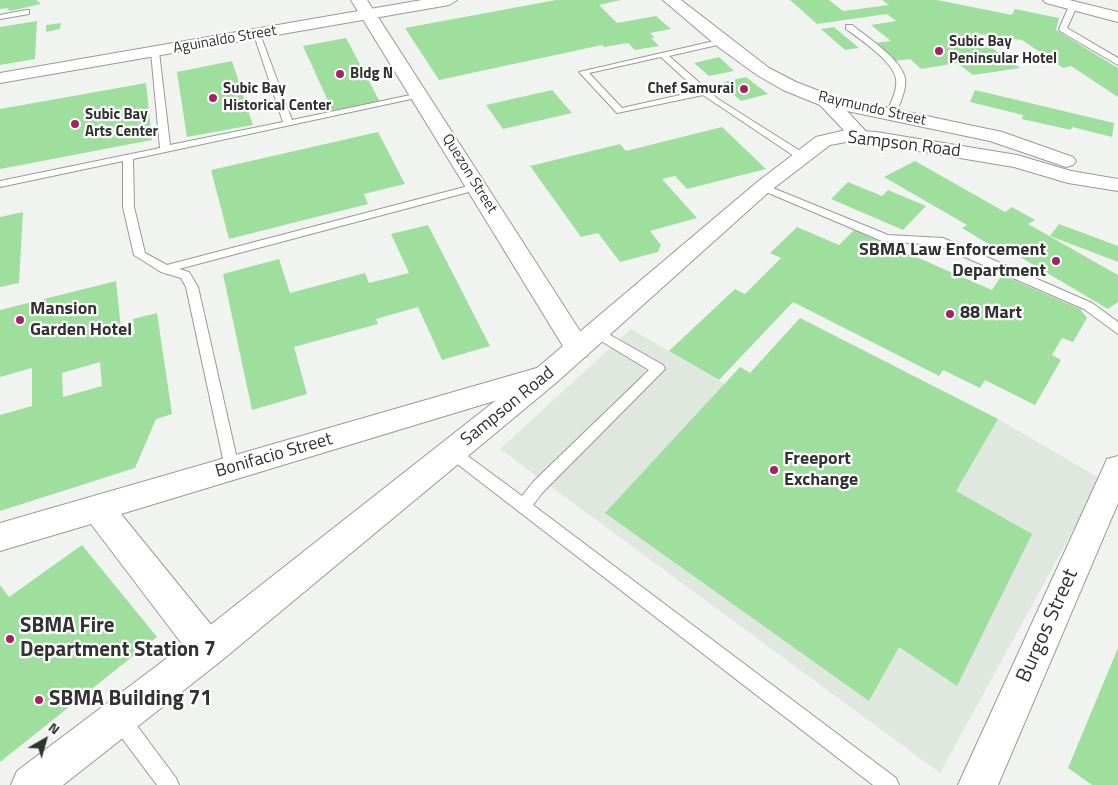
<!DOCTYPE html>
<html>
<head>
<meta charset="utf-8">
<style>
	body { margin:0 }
	#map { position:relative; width:1118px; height:785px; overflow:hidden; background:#f0f3f0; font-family:"Titillium Web",sans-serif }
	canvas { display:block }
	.north { position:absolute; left:20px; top:715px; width:50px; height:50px; -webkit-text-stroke:4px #fff; paint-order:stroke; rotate:38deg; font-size:14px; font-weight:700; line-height:20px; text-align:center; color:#313231 }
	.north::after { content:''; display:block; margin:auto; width:18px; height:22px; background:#313231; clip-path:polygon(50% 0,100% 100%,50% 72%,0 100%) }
</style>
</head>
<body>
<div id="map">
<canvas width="1118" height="785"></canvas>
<div class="north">N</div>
</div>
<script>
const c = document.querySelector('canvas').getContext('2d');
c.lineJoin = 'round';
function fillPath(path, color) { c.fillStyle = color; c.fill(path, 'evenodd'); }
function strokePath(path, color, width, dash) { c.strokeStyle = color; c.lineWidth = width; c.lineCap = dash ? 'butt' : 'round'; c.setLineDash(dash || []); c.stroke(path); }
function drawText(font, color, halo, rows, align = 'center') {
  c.font = font + ' "Titillium Web",sans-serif'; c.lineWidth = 4.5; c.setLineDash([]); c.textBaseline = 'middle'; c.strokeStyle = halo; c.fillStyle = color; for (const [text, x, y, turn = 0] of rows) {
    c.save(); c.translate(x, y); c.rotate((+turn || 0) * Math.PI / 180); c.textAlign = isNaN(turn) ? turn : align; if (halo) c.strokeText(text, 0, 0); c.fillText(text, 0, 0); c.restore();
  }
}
fillPath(new Path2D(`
	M800,318L998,419L1101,479L940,773L500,449L631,329L725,384L740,367L750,373Z`), '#dfe7de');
fillPath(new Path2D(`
	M0,0H36L41,4L10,11L7,8L0,9Z
	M556,0H621L599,5L617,23L656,16L671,29L650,33L655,38H651L659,46L635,50L628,43L604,47L602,45L439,80L405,28Z
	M790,0H829L843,11L889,5L882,0H937L1012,15L1015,9L1059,18L1056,30L1118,68V97L1071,66L1063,68L1022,40L971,33L1020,68L973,75L957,63L921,69L910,59L895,61L873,43L891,41L871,25L896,21L887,14L817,24Z
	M37,21L35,59L0,65V27Z
	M61,23L60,29L46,32V25Z
	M834,27L859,48L845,50L821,29Z
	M346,38L380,102L333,112L303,46Z
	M719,57L734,71L709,76L694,63Z
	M232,61L253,125L187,137L177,72Z
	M746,77L768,94L741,101L720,83Z
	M146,83L152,140L0,169V109Z
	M552,90L572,113L503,129L486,105Z
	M975,90L1114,123L1112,137L1072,127L1071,130L1022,119L1023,115L970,102Z
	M722,127L766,169L687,189L675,176L662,179L697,218L650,231L661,245L658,252L620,262L598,233L581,237L530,166L620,144L626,151Z
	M378,132L405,184L364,194L368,204L229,239L211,170Z
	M915,161L1005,212L1012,207L1035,220L1028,224L1118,275V302L1108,309L1005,248L1000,251L962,228L967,225L884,177Z
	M848,182L882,196L888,190L926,206L903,230L831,199Z
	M23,212L19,283L0,287V217Z
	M1059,224L1118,246V262L1050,236Z
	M428,225L490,346L442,360L418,307L376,319L378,324L294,347L307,394L252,410L223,274L279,259L290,293L365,273L369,283L409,273L391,234Z
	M797,227L839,245L854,230L992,290L1002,275L1080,309L1087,318L1073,342L1062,338L1052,355L1061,360L1035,405L985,380L980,388L943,370L939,376L793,302L719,380L669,351L735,289L745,294L781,258L770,253Z
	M116,281L122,338L135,334L133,319L157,313L172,414L156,419L135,468L0,511V415L32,406V368L0,377V310ZM100,362L102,386L63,397L62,373Z
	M800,318L998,419L956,491L1032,534L957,686L899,647L869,701L605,513L740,367L750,373Z
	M82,545L157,637L0,762V585L9,597Z
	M1118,648V785H1092L1068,768Z`), '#9fdf9e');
const lane = new Path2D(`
	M1070,4L1077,6L1067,28L1118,58V65L1060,31L1059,29Z
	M26,10H29V14L0,19V15Z
	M846,25H852C867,37 901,59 905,78C907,89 899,107 894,116L886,114C890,104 898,90 896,79C894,62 860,39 846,29Z
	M253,32L260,34L292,120L420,93L425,96L133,159L134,207L145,253L167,265L476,184L481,187L480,189L179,269L189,272L198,287L239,468L237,472L232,474L227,472L225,468L186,287L181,278L161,272L134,255L123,207V161L0,187V181L160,148L151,52L155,49L159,52L170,145L283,122Z
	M723,39L727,41L726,43L669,56L718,99L805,154V158H797L703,95L617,113L579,72ZM661,57L698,91L622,108L589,73Z
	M763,184L888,235L943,238L1092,303L1118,322V334L1084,309L937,245L882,241L759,189L758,187Z
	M596,327L663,365L665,369L543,492L533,505L896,778L899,785H873L447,456L445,452L447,448L452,446L457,448L522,496L533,482L649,370L591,335L590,332Z
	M119,709L126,711L176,778L179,785H157L112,725L110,718L112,711Z`);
const street = new Path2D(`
	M351,0H367L587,342L591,349L587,356L578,359L569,356Z
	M663,0H681L769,68L796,82L832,96L1002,132L1073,157L1076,161L1073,165L1066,167L990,141L847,111L871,137L868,141H854L820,105L783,90L757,75L717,46Z
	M547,365L557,368L560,375L557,382L121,514L221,637L226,649L221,661L208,666L195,661L91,524L0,551V523Z
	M1118,456V503L998,785H958L1103,468L1107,459Z`);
const secondary = new Path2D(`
	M422,0H457L449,5L0,83V73Z
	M1043,0H1069L1118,12V22L1046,3Z
	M846,130L876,132L1017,155L1071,171L1118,179V191L1068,183L1014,167L876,144L846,142L830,145L770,191L557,382L221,661L63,785H11L17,771L195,637L537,368L756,183L816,137Z`);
strokePath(lane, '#989a97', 2);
strokePath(street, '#989a97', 2);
strokePath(secondary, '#989a97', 2);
fillPath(lane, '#fff');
fillPath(street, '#fff');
fillPath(secondary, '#fff');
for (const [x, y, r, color] of [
	[939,51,5,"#a82168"],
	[340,74,5,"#a82168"],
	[744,89,5,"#a82168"],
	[213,98,5,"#a82168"],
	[75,124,5,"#a82168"],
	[1056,261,5,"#a82168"],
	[950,314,5,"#a82168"],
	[20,320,5,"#a82168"],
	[774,470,5,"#a82168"],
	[10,639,5,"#a82168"],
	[39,700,5,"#a82168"]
]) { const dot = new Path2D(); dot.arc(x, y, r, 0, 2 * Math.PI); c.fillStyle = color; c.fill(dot); strokePath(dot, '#fff', 2); }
drawText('15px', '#313231', '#fff', [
	["Aguinaldo Street",225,40,-10],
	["Raymundo Street",872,109,13],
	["Quezon Street",469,174,58]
]);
drawText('bold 15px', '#313231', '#fff', [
	["Subic Bay",949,42],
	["Peninsular Hotel",949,59],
	["Bldg N",350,74],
	["Subic Bay",223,89],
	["Historical Center",223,106],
	["Chef Samurai",734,89,"right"],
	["Subic Bay",85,115],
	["Arts Center",85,132]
], 'left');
drawText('18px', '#313231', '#fff', [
	["Sampson Road",904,145,7],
	["Sampson Road",508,407,-39],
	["Bonifacio Street",274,456,-16]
]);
drawText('bold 18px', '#313231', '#fff', [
	["SBMA Law Enforcement",1046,251,"right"],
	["Department",1046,272,"right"],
	["Mansion",30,310],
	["Garden Hotel",30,331],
	["88 Mart",960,314],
	["Freeport",784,460],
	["Exchange",784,481]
], 'left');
drawText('21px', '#313231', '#fff', [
	["Burgos Street",1048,626,-66]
]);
drawText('bold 21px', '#313231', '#fff', [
	["SBMA Fire",20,627],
	["Department Station 7",20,651],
	["SBMA Building 71",49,700]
], 'left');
</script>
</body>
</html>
